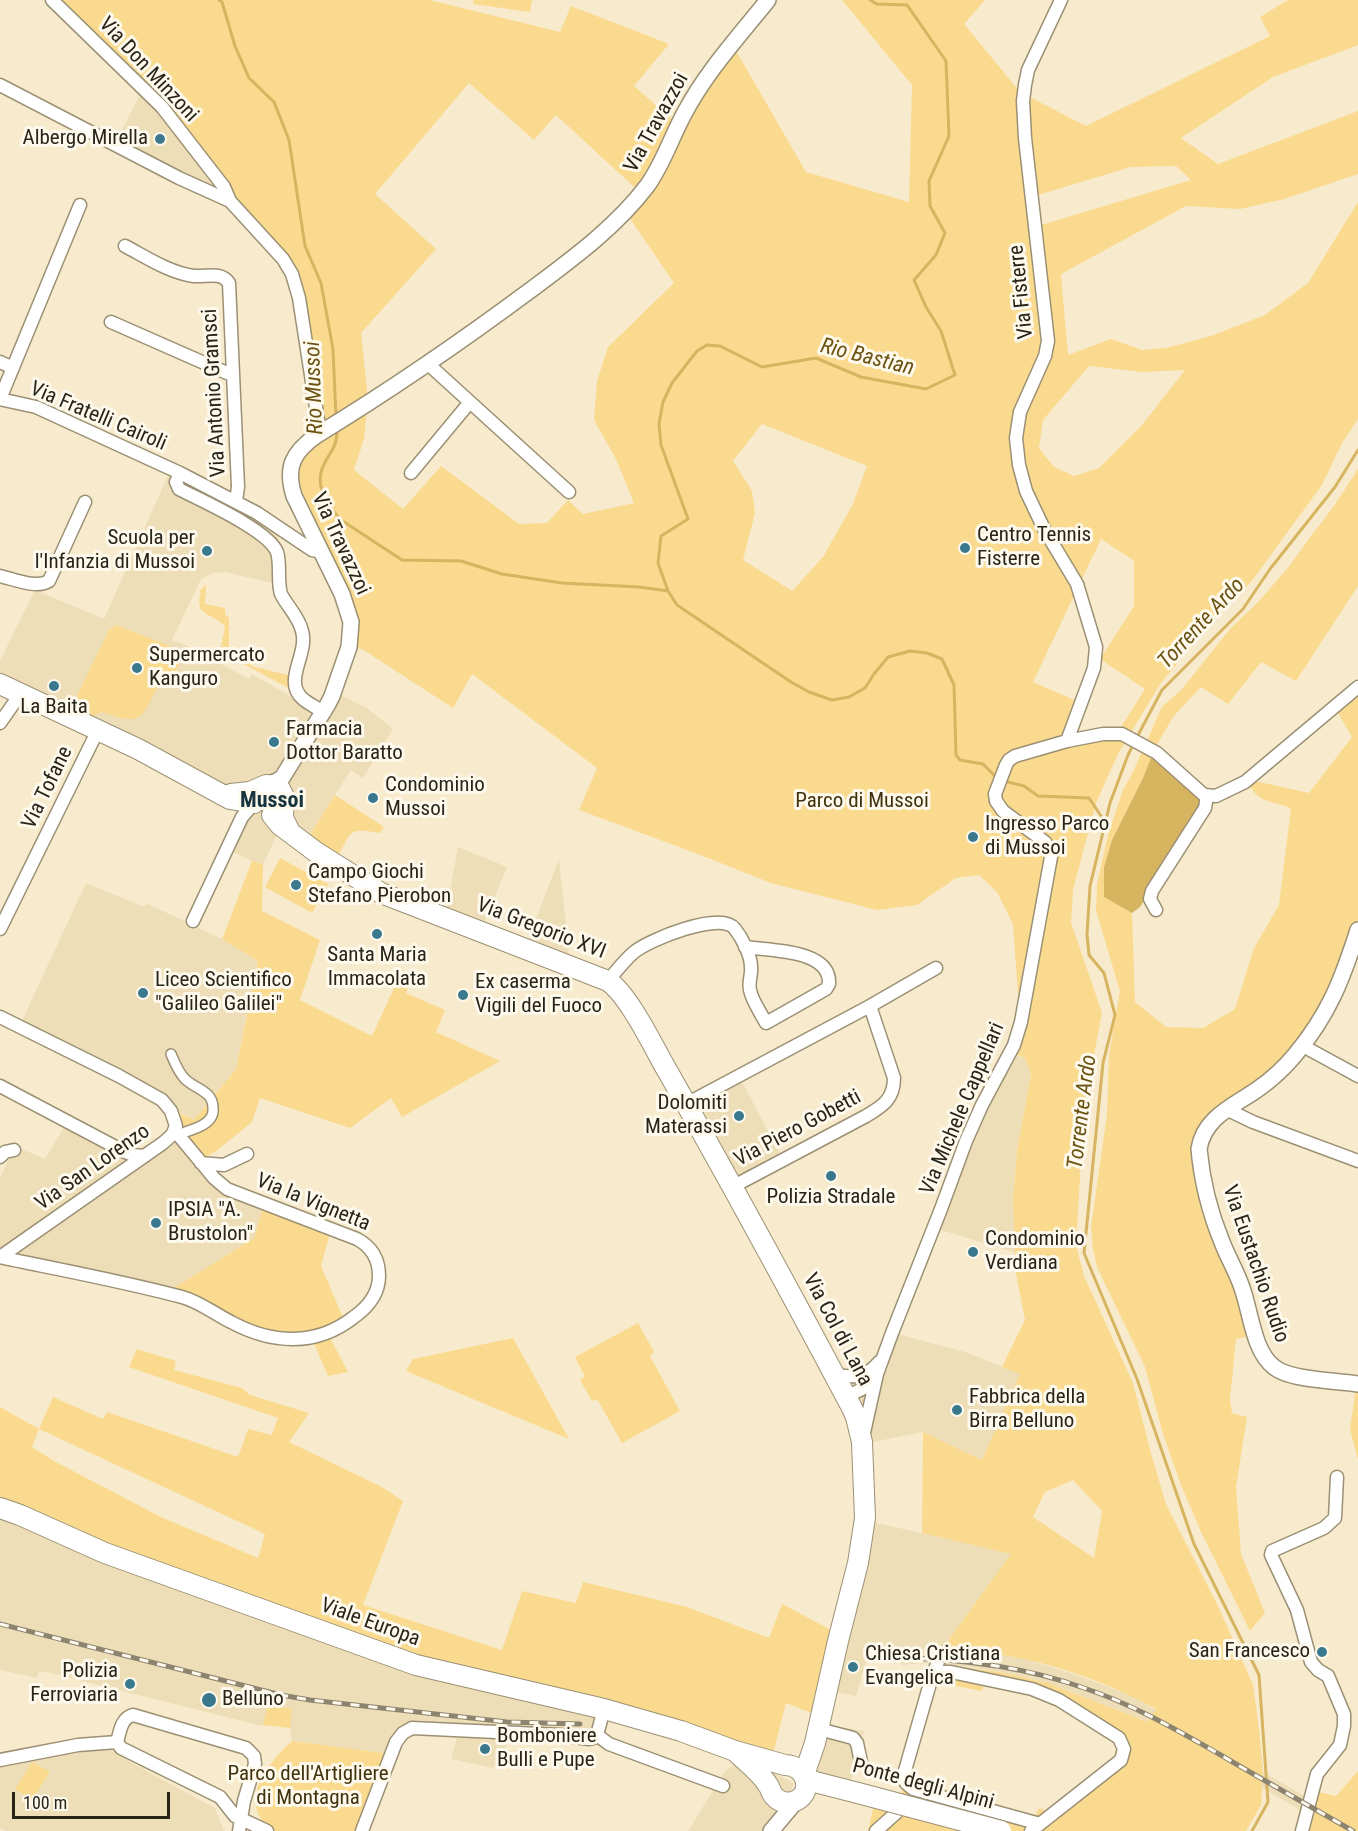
<!DOCTYPE html>
<html>
<head>
<meta charset="utf-8">
<style>
	body { margin:0 }
	#map { position:relative; width:1358px; height:1831px; overflow:hidden; background:#f8ebcd; font-family:"Roboto Condensed",sans-serif }
	canvas { display:block }
	.scale { position:absolute; left:12px; top:1792px; width:158px; height:27px; box-sizing:border-box; border:3px solid #292419; border-top:0; padding-left:8px; font-size:18px; line-height:21px; white-space:nowrap; color:#292419; -webkit-text-stroke:4px #fef9ed; paint-order:stroke }
</style>
</head>
<body>
<div id="map">
<canvas width="1358" height="1831"></canvas>
<div class="scale">100 m</div>
</div>
<script>
const c = document.querySelector('canvas').getContext('2d');
c.lineJoin = 'round';
function fillPath(path, color) { c.fillStyle = color; c.fill(path, 'evenodd'); }
function strokePath(path, color, width, dash) { c.strokeStyle = color; c.lineWidth = width; c.lineCap = dash ? 'butt' : 'round'; c.setLineDash(dash || []); c.stroke(path); }
function drawText(font, color, halo, rows, align = 'center') {
  c.font = font + ' "Roboto Condensed",sans-serif'; c.lineWidth = 6; c.setLineDash([]); c.textBaseline = 'middle'; c.strokeStyle = halo; c.fillStyle = color; for (const [text, x, y, turn = 0] of rows) {
    c.save(); c.translate(x, y); c.rotate((+turn || 0) * Math.PI / 180); c.textAlign = isNaN(turn) ? turn : align; if (halo) c.strokeText(text, 0, 0); c.fillText(text, 0, 0); c.restore();
  }
}
fillPath(new Path2D(`
	M145,85L172,115L228,204L113,147Z
	M170,471L278,531L281,585L225,572L213,573L201,579L172,640L186,645L249,679L252,674L320,713L332,691L367,708L393,729L363,778L351,770L304,844L281,827L263,864L252,861L224,848L246,806L0,686V661L35,590L104,619Z
	M458,847L507,867L481,930L445,917Z
	M559,859L570,963L525,947Z
	M86,883L144,907L146,903L222,939L258,960L236,1069L194,1120L20,1025Z
	M1007,1051L1025,1058L1031,1074L1017,1151L1013,1198L1016,1253L928,1226L985,1091Z
	M740,1078L785,1163L731,1192L685,1108Z
	M69,1119L143,1160L174,1136L198,1161L263,1208L254,1238L174,1288L0,1257V1178L15,1146L45,1159Z
	M886,1331L965,1352L1021,1374L982,1460L923,1432L858,1445L852,1419Z
	M0,1519L109,1556L600,1712L592,1743L512,1737L493,1768L451,1759L458,1733L413,1730L391,1754L292,1741L290,1727L258,1725L55,1674L39,1671L37,1678L0,1670Z
	M863,1520L1012,1553L942,1649L971,1650L1002,1654L1028,1660L1077,1675L1132,1696L1358,1827V1831H1336L1149,1722L1048,1683L999,1672L968,1667L925,1663L901,1665V1648L870,1649L856,1696L820,1689Z
	M814,1722L864,1731L848,1794L794,1783L785,1809L773,1831H688L725,1771L746,1758L793,1783Z
	M100,1743L132,1763L215,1808L224,1831H5L0,1828V1762Z`), '#eedeb8');
fillPath(new Path2D(`
	M56,0H430L560,32L571,6L669,44L634,86L682,128L686,118L735,49L806,172L909,202L912,85L842,0H985L964,24L1020,92L1086,126L1270,36L1260,17L1288,0H1358V45L1273,77L1181,138L1218,164L1358,111V174L1284,199L1240,209L1186,206L1061,274L1068,355L1111,339L1142,350L1166,348L1211,336L1265,315L1308,283L1358,202V419L1342,443L1322,485L1251,582L1195,633L1180,660L1161,683L1119,752L1096,803L1073,890L1071,922L1102,1013L1084,1108L1076,1245L1084,1276L1133,1383L1152,1457L1166,1504L1219,1608L1253,1685L1259,1729L1263,1772L1261,1805L1246,1831H868L875,1800L898,1806L906,1777L1019,1811L1016,1818L1031,1824L1039,1808L1059,1815L1110,1773L1118,1750L1115,1741L1064,1706L1030,1691L985,1682L982,1691L934,1682L939,1664L999,1672L1048,1683L1148,1722L1156,1709C1091,1673 1016,1651 942,1649L1011,1554L922,1533L923,1432L982,1460L1020,1374L1002,1367L1025,1320L1016,1274L1013,1198L1017,1151L1031,1074L1025,1058L1007,1051L1019,1007L1013,924L997,892L979,875L956,878L917,905L877,910L771,883L698,854L579,810L597,768L472,674L453,708L362,649L351,647L355,629L304,512L292,470L322,429L298,277L228,204L229,189ZM469,83L534,140L556,115L645,197L629,217L674,283L608,347L597,381L594,420L616,459L634,503L583,514L568,500L547,523L519,524L441,466L403,509L354,470L364,439L368,400L361,333L436,249L375,194ZM1176,166L1191,180L1041,225L1038,195L1131,167ZM1089,366L1142,372L1185,370L1142,425L1099,468L1074,476L1054,467L1039,448L1043,420ZM762,424L867,466L853,504L823,557L792,591L743,560L755,513L752,491L733,461ZM1101,539L1134,561V606L1100,659L1145,689L1114,738L1064,747L1079,702L1033,682ZM1073,1480L1102,1511L1094,1558L1033,1517L1045,1492Z
	M473,0H532L530,12L473,4Z
	M1358,469V586L1296,681L1261,662L1228,704L1201,687L1173,717L1155,748L1143,778L1112,840L1104,867V897L1132,913L1135,1002L1166,1027L1203,1028L1235,1009L1254,948L1279,905L1291,808C1267,799 1259,805 1246,779L1309,793L1352,737L1336,710L1358,689V920L1341,973L1301,1043L1206,1126L1202,1148L1218,1227L1254,1335L1236,1339L1230,1399L1232,1413L1247,1417L1236,1487L1241,1554L1265,1613L1250,1631L1201,1532L1181,1485L1163,1434L1145,1367L1097,1267L1093,1249L1091,1227L1107,1114L1109,1055L1120,991L1096,911L1097,884L1108,835L1123,790L1132,774L1162,707L1182,689L1230,629L1258,602L1287,569L1308,540L1334,506Z
	M206,584L205,604L225,608V614L229,618V646L219,657L225,627C217,614 192,617 201,593L199,592Z
	M116,625L183,651L174,678C147,681 154,719 130,719C121,719 111,715 102,712L78,723L66,718L109,630Z
	M244,650L252,652L251,666L288,675V683L290,689L242,663Z
	M335,795L384,827L380,833C347,828 353,830 337,858L308,838Z
	M280,858L328,884L312,913L265,887Z
	M252,861L263,864L262,911L320,940L300,1000L372,1036L399,977L410,981L406,993L445,1010L436,1032L500,1061L402,1117L391,1098L350,1128L260,1098L252,1122L215,1152L198,1161L174,1136L173,1110L194,1120L236,1069L258,961L222,939Z
	M263,1208L330,1233L321,1266L345,1322L327,1332L348,1372L328,1376L311,1336L266,1335L174,1288L254,1238Z
	M638,1323L654,1352L650,1356L680,1411L622,1443L597,1399L592,1401L580,1380L585,1377L575,1357Z
	M513,1338L569,1439L406,1371L413,1359Z
	M137,1349L176,1361L174,1370L242,1388L250,1395L309,1413L289,1442L382,1487L403,1501L363,1605L502,1650L522,1591L576,1603L583,1582L687,1607L769,1638L782,1604L837,1633L814,1714L786,1703L769,1770L746,1758L498,1689L0,1519V1407L39,1429L53,1397L103,1419L107,1412L238,1457L248,1429L272,1435L278,1418L129,1367ZM39,1429L265,1534L258,1558L161,1517L54,1461L32,1447Z
	M1357,1380H1358V1460L1350,1429Z
	M268,1705L292,1709L290,1728L263,1725Z
	M292,1741L391,1754L363,1831H272C236,1802 267,1764 292,1741Z
	M32,1762L50,1772L32,1800L15,1789Z
	M1358,1771V1831H1301L1314,1791L1336,1796Z`), '#f9da8f');
fillPath(new Path2D(`
	M1155,748L1210,799L1140,907L1132,913L1104,897V867L1112,840L1143,778Z`), '#d6b460');
strokePath(new Path2D(`
	M219,0L222,2L235,46L249,78L274,102L289,140L305,246L321,283L333,349L336,417
	M870,0L877,4L907,5L946,61L949,136L929,181L930,206L945,233L936,255L914,280L926,307L941,331L955,375L926,389L861,377L816,358L762,367L720,346L707,345L697,351L672,383L663,402L659,424L661,445L688,519L661,536L658,563L668,591L677,605L791,682L809,692L832,700L849,697L865,688L874,674L888,657L910,651L927,653L942,659L954,685L956,755L960,760L983,764L998,779
	M337,430C337,451 328,452 322,469C315,488 329,507 341,520L402,560L461,561L502,574L562,583L639,587L668,591
	M1137,737L1162,690L1243,609L1270,569L1335,487L1358,450
	M1134,743L1128,755L1110,803L1090,886L1087,935L1089,955L1104,973L1115,1015L1103,1063L1084,1253L1137,1379L1194,1544L1259,1675L1268,1802L1252,1831
	M1004,781L1024,786L1038,796L1089,798L1105,822`), '#d6b460', 3);
const pedestrian = new Path2D(`
	M171,1054C175,1063 178,1072 185,1079C192,1086 201,1088 208,1095C212,1099 213,1103 213,1108C215,1125 191,1130 179,1134`);
const minor = new Path2D(`
	M52,0L162,107L224,187L230,201
	M1061,0L1028,70L1025,85L1023,101L1025,138L1048,341L1045,356L1020,412L1016,438L1019,465L1026,491L1044,529L1077,584L1096,647L1094,668L1067,741
	M0,85L179,178L230,201L283,259L292,274L299,298L320,433
	M80,205L0,399L36,407L180,473L257,513L312,550L322,552
	M125,246C146,257 170,273 194,276C206,277 221,271 229,283L238,487L236,501
	M111,322L227,373H233
	M0,362L13,368
	M427,363L569,492
	M180,473L176,482L179,489C202,501 268,530 277,552C281,564 277,581 281,594C287,606 299,617 302,631C309,654 282,681 303,699C309,704 316,707 323,712
	M411,473L470,402
	M0,576C14,579 36,589 49,581L85,502
	M0,723L21,693
	M1156,910L1150,899L1152,891L1205,808L1207,796
	M193,921L242,817L254,803
	M0,929L98,730
	M608,981C616,971 624,961 633,953C648,940 721,910 735,929C742,938 751,955 751,967C752,975 748,982 750,990C752,1001 761,1013 766,1023L826,989L829,984C831,949 770,951 745,947
	M870,1006L936,968
	M0,1017L119,1076L162,1100L171,1111L176,1126L172,1135L163,1143L0,1257
	M1303,1046L1358,1076
	M0,1086L125,1152L133,1155L145,1156
	M686,1104L870,1006L894,1078C894,1099 883,1106 866,1116L732,1187
	M1226,1109L1253,1122L1358,1161
	M0,1157L5,1152L14,1150
	M201,1163L224,1165L247,1154
	M0,1257C61,1270 122,1281 182,1297C200,1302 215,1314 231,1322C272,1344 316,1347 354,1317C368,1307 379,1294 379,1276C379,1260 372,1247 357,1239L227,1189L214,1178L175,1131
	M834,1375C854,1377 865,1379 879,1362
	M846,1397L866,1387L876,1375
	M863,1437L877,1374L892,1333L941,1209L966,1141L982,1105L1014,1045L1021,1022L1051,857L1050,849L1045,842L1003,811L996,801L995,794L1006,765L1009,760L1015,756L1067,741L1103,734H1122L1157,753L1204,795L1216,796L1245,782L1358,687
	M946,1652L939,1659L931,1680L904,1774L906,1783L913,1789L1040,1824
	M931,1680L942,1672H951L1032,1689L1059,1700L1119,1738L1124,1749L1121,1760L1031,1831
	M819,1729L853,1738L857,1743L861,1762
	M597,1735L609,1744L723,1786
	M597,1735L604,1709
	M117,1742C120,1732 121,1718 133,1715L246,1748L254,1756L255,1764L244,1801L239,1831
	M117,1742L121,1748L220,1797L235,1816L267,1831
	M0,1760L78,1745L117,1742
	M362,1831L396,1742L403,1733L412,1728L560,1735L589,1739L594,1738L597,1735
	M876,1831L896,1813L902,1801
	M1302,1831L1317,1774L1340,1745L1344,1726V1714L1328,1676L1318,1670L1311,1662L1297,1610L1271,1555L1272,1551L1324,1528L1335,1518L1337,1477`);
const tertiary = new Path2D(`
	M266,785L277,781L282,778L328,704L332,696L349,647L351,622L342,594L294,496C285,467 293,452 317,435C391,390 462,341 532,289C572,259 616,227 647,186C663,164 671,138 684,114C706,72 739,36 768,0
	M1358,930C1342,980 1329,1014 1295,1055C1284,1068 1271,1080 1258,1089C1234,1106 1204,1117 1199,1149C1202,1181 1210,1213 1222,1242C1228,1258 1237,1272 1242,1288C1251,1312 1253,1351 1274,1367C1289,1380 1337,1381 1358,1384
	M771,1831L798,1799`);
const primary = new Path2D(`
	M0,684L138,749L230,799L254,803
	M231,794L250,792L266,785L276,786L280,789L284,797L283,818L289,830
	M272,815L280,825L316,852L381,893L608,981C629,995 654,1048 668,1072C731,1183 792,1295 852,1408L856,1417L862,1442L865,1518L858,1563L838,1641L815,1743L804,1775
	M0,1508L20,1515L105,1553L416,1665L604,1709L681,1731L735,1751L785,1765C808,1765 815,1796 792,1802C786,1803 779,1802 775,1797C771,1794 771,1789 768,1785C760,1772 746,1762 735,1751
	M805,1777L815,1782L858,1793`);
strokePath(pedestrian, '#9b9073', 12);
strokePath(minor, '#9b9073', 15);
strokePath(tertiary, '#9b9073', 18);
strokePath(primary, '#9b9073', 22);
strokePath(pedestrian, '#fff', 9);
strokePath(minor, '#fff', 12);
strokePath(tertiary, '#fff', 15);
strokePath(primary, '#fff', 20);
const rail = new Path2D(`
	M0,1624L281,1695L310,1700L507,1722L580,1724
	M901,1658C964,1659 1025,1667 1084,1688C1132,1704 1175,1729 1219,1754C1263,1780 1308,1805 1353,1831`);
strokePath(rail, '#8d8470', 5);
strokePath(rail, '#fef9ed', 3, [9]);
const primaryBridge = new Path2D(`
	M858,1793L1001,1831`);
strokePath(primaryBridge, '#9b9073', 22, []);
strokePath(primaryBridge, '#fff', 20);
for (const [x, y, r, color] of [
	[160,139,6,"#3a788e"],
	[965,548,6,"#3a788e"],
	[207,551,6,"#3a788e"],
	[137,668,6,"#3a788e"],
	[54,686,6,"#3a788e"],
	[274,742,6,"#3a788e"],
	[373,798,6,"#3a788e"],
	[973,837,6,"#3a788e"],
	[296,885,6,"#3a788e"],
	[377,934,6,"#3a788e"],
	[143,993,6,"#3a788e"],
	[463,995,6,"#3a788e"],
	[739,1116,6,"#3a788e"],
	[831,1176,6,"#3a788e"],
	[156,1223,6,"#3a788e"],
	[973,1252,6,"#3a788e"],
	[957,1410,6,"#3a788e"],
	[1322,1652,6,"#3a788e"],
	[853,1667,6,"#3a788e"],
	[130,1684,6,"#3a788e"],
	[209,1700,8,"#3a788e"],
	[485,1749,6,"#3a788e"]
]) { const dot = new Path2D(); dot.arc(x, y, r, 0, 2 * Math.PI); c.fillStyle = color; c.fill(dot); strokePath(dot, '#fef9ed', 2); }
drawText('21px', '#292419', '#fef9ed', [
	["Via Don Minzoni",148,70,47],
	["Via Travazzoi",657,123,-61],
	["Via Fisterre",1022,292,-96],
	["Via Antonio Gramsci",215,393,-93],
	["Via Fratelli Cairoli",98,417,23],
	["Via Travazzoi",340,544,65],
	["Via Tofane",48,788,-64],
	["Via Gregorio XVI",541,929,21],
	["Via Michele Cappellari",963,1109,-67],
	["Via Piero Gobetti",798,1129,-28],
	["Via San Lorenzo",93,1168,-35],
	["Via la Vignetta",313,1203,22],
	["Via Eustachio Rudio",1255,1264,71],
	["Via Col di Lana",837,1330,62],
	["Viale Europa",370,1623,20],
	["Ponte degli Alpini",923,1785,15]
]);
drawText('21px', '#292419', '#fef9ed', [
	["Albergo Mirella",148,139,"right"],
	["Centro Tennis",977,536],
	["Fisterre",977,560],
	["Scuola per",195,539,"right"],
	["l'Infanzia di Mussoi",195,563,"right"],
	["Supermercato",149,656],
	["Kanguro",149,680],
	["La Baita",54,708,"center"],
	["Farmacia",286,730],
	["Dottor Baratto",286,754],
	["Condominio",385,786],
	["Mussoi",385,810],
	["Ingresso Parco",985,825],
	["di Mussoi",985,849],
	["Campo Giochi",308,873],
	["Stefano Pierobon",308,897],
	["Santa Maria",377,956,"center"],
	["Immacolata",377,980,"center"],
	["Liceo Scientifico",155,981],
	["\"Galileo Galilei\"",155,1005],
	["Ex caserma",475,983],
	["Vigili del Fuoco",475,1007],
	["Dolomiti",727,1104,"right"],
	["Materassi",727,1128,"right"],
	["Polizia Stradale",831,1198,"center"],
	["IPSIA \"A.",168,1211],
	["Brustolon\"",168,1235],
	["Condominio",985,1240],
	["Verdiana",985,1264],
	["Fabbrica della",969,1398],
	["Birra Belluno",969,1422],
	["San Francesco",1310,1652,"right"],
	["Chiesa Cristiana",865,1655],
	["Evangelica",865,1679],
	["Polizia",118,1672,"right"],
	["Ferroviaria",118,1696,"right"],
	["Belluno",222,1700],
	["Bomboniere",497,1737],
	["Bulli e Pupe",497,1761]
], 'left');
drawText('21px', '#40320d', '#fef9ed', [
	["Parco di Mussoi",862,802],
	["Parco dell'Artigliere",308,1775],
	["di Montagna",308,1799]
]);
drawText('italic 22px', '#6a5313', '#fef9ed', [
	["Rio Bastian",867,358,14],
	["Rio Mussoi",315,388,-92],
	["Torrente Ardo",1202,624,-47],
	["Torrente Ardo",1083,1112,-83]
]);
drawText('bold 22px', '#17343f', '#fef9ed', [
	["Mussoi",272,801]
]);
</script>
</body>
</html>
